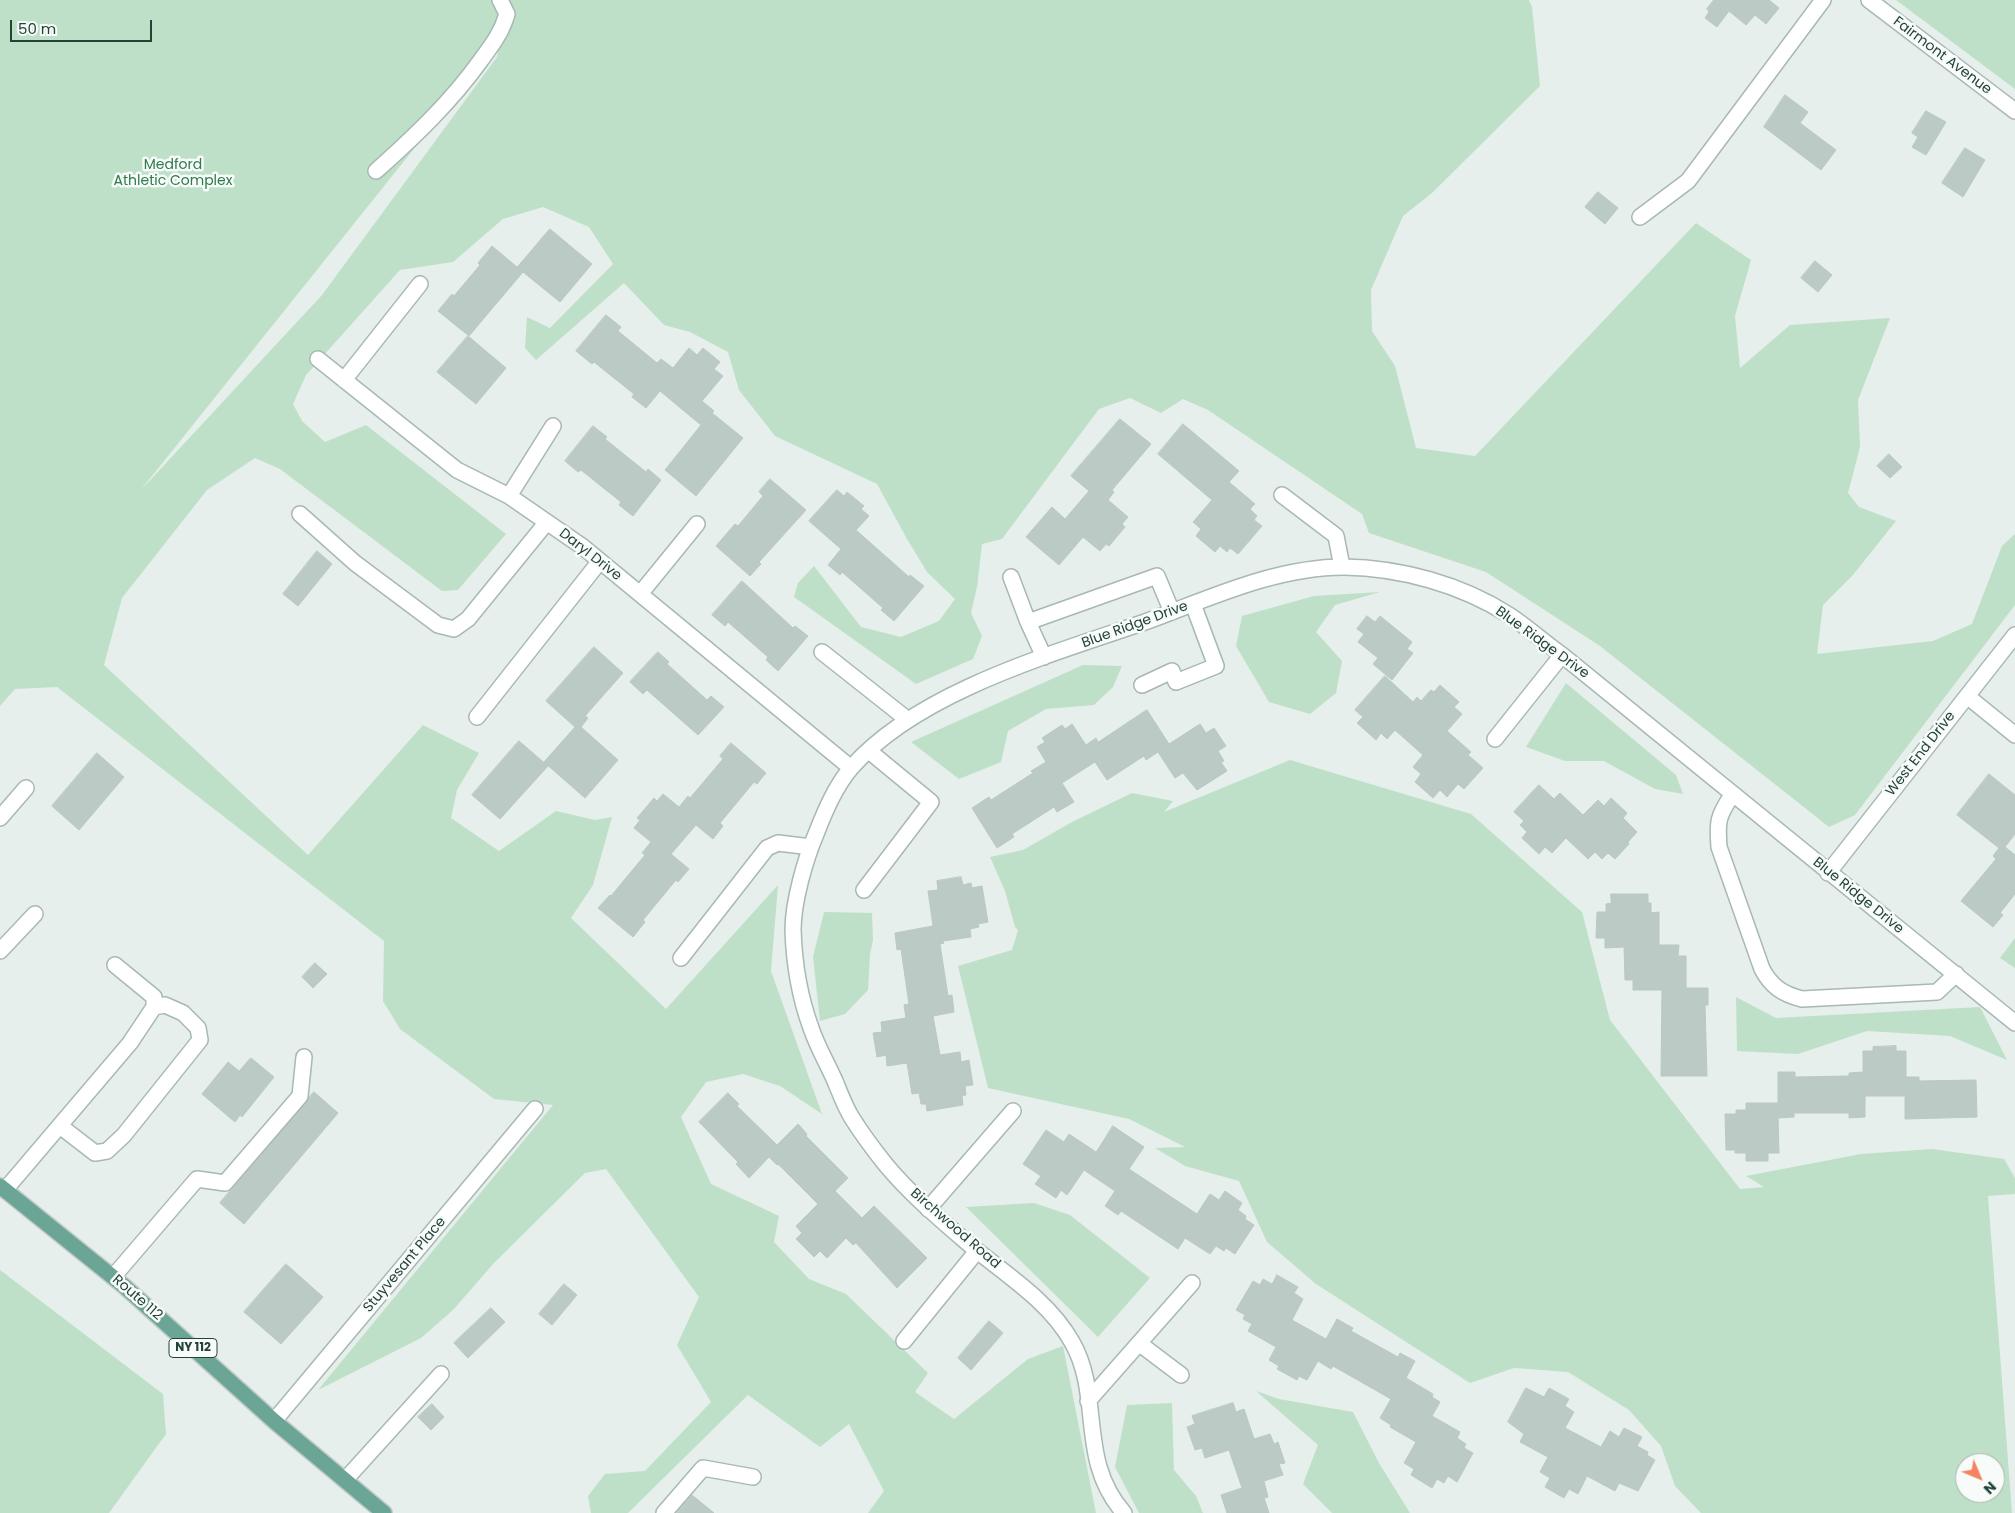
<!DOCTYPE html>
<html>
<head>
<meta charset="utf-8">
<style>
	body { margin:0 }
	#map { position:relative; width:2015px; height:1513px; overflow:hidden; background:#e6efeb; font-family:Poppins,sans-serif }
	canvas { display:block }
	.north { position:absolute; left:1955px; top:1453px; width:50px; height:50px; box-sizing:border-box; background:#f7fbf9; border:1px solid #a3b1ad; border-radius:50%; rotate:135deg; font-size:14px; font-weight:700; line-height:20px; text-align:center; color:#24423a }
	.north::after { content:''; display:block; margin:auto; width:18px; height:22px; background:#f4845f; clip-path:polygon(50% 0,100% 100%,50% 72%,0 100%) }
	.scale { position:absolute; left:10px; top:20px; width:142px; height:22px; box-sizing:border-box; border:2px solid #24423a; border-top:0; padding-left:6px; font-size:15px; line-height:18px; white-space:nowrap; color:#24423a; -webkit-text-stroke:4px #f7fbf9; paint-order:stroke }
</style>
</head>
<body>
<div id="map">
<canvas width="2015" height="1513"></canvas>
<div class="north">N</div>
<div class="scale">50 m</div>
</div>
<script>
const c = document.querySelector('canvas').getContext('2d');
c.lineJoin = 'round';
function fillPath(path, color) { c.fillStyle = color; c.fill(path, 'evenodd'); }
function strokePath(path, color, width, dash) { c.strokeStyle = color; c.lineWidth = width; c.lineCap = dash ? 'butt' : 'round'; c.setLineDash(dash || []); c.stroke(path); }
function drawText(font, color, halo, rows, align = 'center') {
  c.font = font + ' Poppins,sans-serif'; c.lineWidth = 5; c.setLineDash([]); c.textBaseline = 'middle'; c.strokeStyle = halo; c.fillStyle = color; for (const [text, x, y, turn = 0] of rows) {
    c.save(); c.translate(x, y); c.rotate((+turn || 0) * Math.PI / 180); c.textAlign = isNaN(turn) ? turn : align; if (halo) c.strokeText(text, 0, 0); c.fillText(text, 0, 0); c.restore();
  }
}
fillPath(new Path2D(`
	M0,0H1529L1532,7L1540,86L1432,193L1403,216L1371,290L1372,331L1395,366L1416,448L1475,456L1696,223L1751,260L1735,316L1740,368L1790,325L1890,318L1858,400L1860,447L1848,493L1859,507L1896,521L1853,575L1823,605L1817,654L1933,641L1972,624L2002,546L2015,534V605L1855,815L1829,827L1600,646L1486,572L1369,533L1362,514L1208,410L1183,399L1161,413L1130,398L1099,409L1002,539L982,544L977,587L971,613L982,636L973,659L916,684L794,597L798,583L814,566L861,627L901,637L939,621L955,599L927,572L907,539L877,484L775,436L739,390L728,352L690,332L664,325L624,283L536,360L525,348L527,317L550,328L613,264L589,227L543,207L503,219L453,262L400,270L306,375L293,404L302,421L325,442L366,425L506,534L458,590L442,591L280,469L255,458L207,490L122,598L104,665L308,855L423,725L479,753L457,790L451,818L499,851L556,811L595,820L612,817L593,885L571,918L666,1009L778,885L771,971L822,1114L780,1086L743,1074L706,1082L681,1117L711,1184L779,1216L774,1242L809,1279L846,1294L928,1373L915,1392L954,1419L1028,1359L1063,1346L1096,1513H868L884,1491L849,1424L820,1447L748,1395L628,1513H591L588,1496L605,1474L645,1471L711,1402L677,1345L699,1297L606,1169L585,1173L494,1263L453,1310L421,1338L318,1390L553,1105L494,1099L400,1029L383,1001L384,941L57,687L15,689L0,706ZM501,40L497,57L322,295L140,491Z
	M1896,0H2015V89Z
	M1380,592L1335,605L1316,632L1342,661L1336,693L1310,714L1269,702L1236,646L1242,616L1314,596Z
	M1083,665L1122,666L1113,687L1094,705L1046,709L1008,731L1001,762L959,779L911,742Z
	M1566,683L1676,775L1683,794L1655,789L1604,761H1565L1526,747Z
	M1290,760L1471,814L1582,912L1610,1020L1740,1189L1764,1187L1746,1176L1861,1154L1932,1149L2004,1159L2015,1178V1194L1988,1196L2012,1513H1701L1675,1486L1661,1446L1629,1410L1568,1372L1514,1368L1470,1383L1316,1284L1267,1242L1239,1181L1185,1166L1155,1148L1185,1147L1129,1119L988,1088L958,966L1012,950L1018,930L1015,927L1005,891L990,857L1023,850L1072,822L1132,793L1173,801L1164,812ZM1965,1463H1995V1493H1965Z
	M824,912L872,913L873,940L870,954L868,990L845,1014L820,1021L813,957Z
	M2015,938V968L2000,958Z
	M1736,997L1776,1018L1980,1007L2007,1060L1950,1036L1867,1031L1798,1054L1737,1051Z
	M1034,1203L1070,1215L1150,1278L1098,1337L966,1207Z
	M0,1270L163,1394L166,1434L109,1513H0Z
	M1256,1391L1279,1399L1353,1412L1379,1463L1410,1513H1332L1303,1484L1318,1445Z
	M1172,1403L1174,1470L1196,1496L1203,1513H1139L1115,1467L1127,1405Z`), '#bfe0c8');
const building = new Path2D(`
	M1714,0H1769L1779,8L1766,24L1755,15L1746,25L1729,11L1717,27L1705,18L1709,12L1707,9Z
	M1785,95L1808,112L1800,123L1836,150L1821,170L1764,127Z
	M1926,111L1946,122L1926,155L1912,147L1918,137L1912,133Z
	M1965,148L1985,160L1963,197L1942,183Z
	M1598,192L1618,208L1605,224L1585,207Z
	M550,229L592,264L560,302L523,272L469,336L438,311L452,294L454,296L480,265L478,263L492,246L517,267Z
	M1815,261L1832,275L1818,292L1801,278Z
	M606,315L621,327L618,331L657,363L661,359L673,368L689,348L697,355L703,348L720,362L714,369L723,376L702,401L714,411L712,413L743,438L696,496L665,470L701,425L660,391L646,408L632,397L634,394L594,362L592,364L576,351Z
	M468,336L506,368L476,404L437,372Z
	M1120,419L1151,444L1112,490L1114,492L1108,500L1128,517L1122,524L1125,527L1109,546L1106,544L1100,551L1083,537L1059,565L1026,537L1052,507L1065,519L1089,491L1071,476Z
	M1183,424L1239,471L1229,482L1255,504L1250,509L1257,516L1254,520L1262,526L1238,554L1230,548L1227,552L1220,546L1215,552L1196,536L1201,529L1193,522L1212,500L1158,454Z
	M593,426L607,437L605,439L646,472L648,469L661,480L633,516L619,505L621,502L581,470L578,472L565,461Z
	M1889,454L1902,467L1890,478L1877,466Z
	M770,479L806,510L759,562L761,564L750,576L716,546L735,524L738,526L763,496L759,492Z
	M837,490L844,496L847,492L864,506L861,509L869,516L856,530L909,577L910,575L924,586L894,621L881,610L883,608L842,572L840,575L828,565L841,549L809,521Z
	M317,551L332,564L298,606L283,594Z
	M742,581L793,628L795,626L808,636L778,671L766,660L768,657L728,622L725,626L712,615Z
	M1367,616L1375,622L1380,616L1412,642L1407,649L1413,653L1392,680L1373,664L1378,658L1358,642L1364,634L1357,629Z
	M594,647L623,673L585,716L588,718L581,727L618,760L585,798L544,762L575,727L546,701Z
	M658,652L669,662L667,664L707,700L711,696L724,707L698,735L647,690L643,694L630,682Z
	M1385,676L1413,702L1417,697L1421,701L1431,690L1434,692L1440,685L1459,702L1454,707L1462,714L1447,731L1471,752L1468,755L1483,768L1464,789L1458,784L1447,797L1440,790L1433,798L1415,782L1421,774L1413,767L1423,755L1395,730L1387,739L1381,733L1376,740L1357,723L1363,717L1355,710Z
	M1147,710L1169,744L1200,724L1206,733L1214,728L1226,746L1218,751L1224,761L1221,762L1227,771L1197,790L1183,773L1175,778L1158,752L1146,760L1144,756L1107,780L1095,762L1062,783L1074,802L1057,812L1054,807L1012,834L1014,837L997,848L972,808L989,797L991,800L1033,773L1031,771L1046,762L1037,747L1045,742L1042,738L1062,725L1065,729L1072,724L1086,745L1096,738L1098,742Z
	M519,741L548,766L500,819L472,795Z
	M731,743L766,773L757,784L754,782L720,823L723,826L713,839L696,825L671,854L689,869L678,882L676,880L643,920L645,922L633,937L598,908L610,895L611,896L645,855L642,853L651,842L634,828L640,820L637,818L654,798L657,801L663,794L679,807L688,796L690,798L723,759L720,756Z
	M97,753L124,777L79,830L52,806Z
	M1989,774L2015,795V834L2005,847L2015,855V894L2000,913L2003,915L1993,927L1961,901L1996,859L1993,856L1999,848L1957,815Z
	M1539,785L1554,799L1560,793L1583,815L1598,800L1604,806L1611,798L1627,813L1623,818L1637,832L1628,842L1629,844L1615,859L1608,853L1602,859L1595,852L1588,859L1566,838L1552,853L1545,847L1539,854L1522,838L1527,832L1520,825L1524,821L1514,812Z
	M961,877L963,885L971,883L972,888L982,886L988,922L978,924L979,927L970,929L971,937L943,941L944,943L940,944L948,996L952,995L954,1012L933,1016L940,1055L960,1052L961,1062L969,1060L973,1085L965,1086L966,1095L962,1096L963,1105L927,1111L926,1104H921L919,1093L912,1094L907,1063L887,1066L886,1055L877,1057L873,1033L882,1032L881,1022L906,1018L904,1005L909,1004L901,949L897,950L895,933L933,926L928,891L938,890L937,881Z
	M1611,894H1648V903H1651V913L1659,912V945H1679L1678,956H1686V988H1708V1005H1705L1707,1076H1661L1662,990H1633V980H1625L1624,947L1605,948V938H1596L1597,912H1606V904L1611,903Z
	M315,963L327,974L313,988L302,977Z
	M1896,1046V1051H1906V1077H1919V1081L1976,1080L1977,1117L1905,1119V1096H1865V1117L1849,1118V1113H1794V1117L1778,1118L1779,1153H1768V1161H1746V1153H1735V1150H1726L1725,1114H1736V1110H1746V1103H1778V1072H1795V1077L1849,1076V1073L1863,1072V1051H1873V1047Z
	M251,1058L274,1077L242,1117L240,1115L235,1122L202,1094L228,1062L239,1071Z
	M314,1092L338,1113L244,1224L220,1203Z
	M728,1093L739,1104L737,1106L777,1145L798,1124L807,1134L806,1136L848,1178L835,1191L862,1218L874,1206L927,1258L897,1288L856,1243L853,1245L846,1238L827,1258L820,1251L814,1257L796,1239L802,1233L796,1226L818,1204L778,1164L777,1165L769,1157L749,1178L736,1164L738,1162L699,1122Z
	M1113,1126L1144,1147L1129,1169L1197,1214L1210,1194L1219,1200L1225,1191L1242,1203L1238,1210L1246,1216L1245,1219L1254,1225L1235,1254L1226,1248L1224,1251L1216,1246L1210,1254L1185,1238L1178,1249L1121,1211L1118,1215L1105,1206L1115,1191L1084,1170L1067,1195L1061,1190L1056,1198L1035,1184L1041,1176L1023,1164L1046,1130L1064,1142L1069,1134L1096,1152Z
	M286,1264L323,1297L281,1344L244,1312Z
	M1277,1275L1298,1287L1294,1293L1303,1299L1292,1320L1326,1339L1337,1319L1353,1328L1351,1331L1398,1357L1400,1353L1415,1361L1406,1378L1433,1394L1432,1397L1440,1402L1432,1416L1460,1432L1457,1438L1466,1444L1464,1448L1473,1453L1457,1482L1448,1476L1444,1483L1437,1479L1432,1488L1411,1475L1414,1469L1404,1463L1416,1442L1390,1427L1391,1425L1380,1418L1391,1399L1333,1366L1331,1369L1318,1361L1307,1380L1299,1376L1297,1380L1277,1369L1279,1366L1269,1360L1276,1347L1248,1331L1252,1324L1243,1319L1245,1315L1236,1310L1253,1281L1260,1285L1263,1279L1272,1284Z
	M564,1284L577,1295L552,1325L539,1314Z
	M491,1308L505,1322L468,1358L454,1343Z
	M989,1321L1003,1333L971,1370L958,1358Z
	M1526,1388L1544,1397L1549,1388L1569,1399L1565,1406L1574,1412L1565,1428L1601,1447L1610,1431L1619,1437L1624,1428L1642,1437L1637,1446L1648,1452L1647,1455L1655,1460L1638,1491L1619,1483L1615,1491L1587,1476L1578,1494L1569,1489L1564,1498L1545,1487L1550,1478L1540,1472L1548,1457L1520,1442L1524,1434L1508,1422Z
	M1233,1403L1236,1412L1244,1409L1254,1439L1270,1434L1274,1444L1278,1442L1285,1463L1279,1464L1283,1475L1264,1481L1268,1497L1264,1498L1269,1513H1227L1221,1495L1242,1488L1229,1450L1205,1458L1202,1448L1195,1450L1187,1427L1195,1424L1192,1416Z
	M432,1404L444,1417L431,1430L418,1417Z
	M692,1495L714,1513H677Z`);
fillPath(building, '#bbcac4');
strokePath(building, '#b8c9c2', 1);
const minor = new Path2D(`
	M1869,0L2015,111
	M376,171C414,137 451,102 481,60C492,45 502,32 507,14L500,0
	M1640,217L1688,181L1823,0
	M318,359L457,470L509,496L583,547L851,768
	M344,380L420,284
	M1282,495L1336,536L1342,567
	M509,496L553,426
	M300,514L355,563L438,625L454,629L468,619L547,522
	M1011,577L1028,622L1044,657
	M640,594L697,524
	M1028,622L1157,576L1172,612
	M822,652L908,720
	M1142,685L1172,671L1176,682L1216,666L1193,604
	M1967,696L2015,735
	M477,717L600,561
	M1495,739L1562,655
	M1732,795C1718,816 1717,821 1719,847L1762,969C1771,986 1782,994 1802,999L1937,992L1956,974
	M0,818L26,788
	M1828,873L2015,635
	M864,890L931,802L869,751
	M0,951L35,914
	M681,958L767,848L778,843L811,847
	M60,1126L95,1153L107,1151L124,1135L200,1040L198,1028L183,1013L165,1005L154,1007
	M5,1190L130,1043L154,1007V997L115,965
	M928,1209L1013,1111
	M113,1277L197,1179L225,1183L300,1096L304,1057
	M904,1341L977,1251
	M1140,1344L1181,1375
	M1088,1401L1192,1283
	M274,1421L535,1109
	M345,1480L441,1374
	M664,1513L703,1468L753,1477
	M1124,1513C1077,1460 1103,1396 1072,1342C1049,1301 1005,1274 970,1245C941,1220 911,1195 886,1165C874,1150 862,1134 852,1118C845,1107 840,1093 835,1081C827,1063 817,1046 811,1028C800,998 794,961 793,930C793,902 805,860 816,834C825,811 835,787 851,768C917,692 1052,654 1145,622C1208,599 1275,567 1344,567C1401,568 1460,584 1509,615C1527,627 1544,642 1562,655L2015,1023`);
const major = new Path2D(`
	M0,1186L124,1286L274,1421L384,1513`);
strokePath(minor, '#a8b8b2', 18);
strokePath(major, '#c2cac8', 18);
strokePath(minor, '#fff', 15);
strokePath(major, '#6aa596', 15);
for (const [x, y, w] of [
	[193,1348,48]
]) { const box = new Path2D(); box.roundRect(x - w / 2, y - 9.5, w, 19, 4); c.fillStyle = '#f7fbf9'; c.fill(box); strokePath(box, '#24423a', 1); }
drawText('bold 12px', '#24423a', null, [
	["NY 112",193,1348]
]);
drawText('14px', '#24423a', '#f7fbf9', [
	["Fairmont Avenue",1942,56,37],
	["Daryl Drive",590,555,38],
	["Blue Ridge Drive",1135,625,-20],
	["Blue Ridge Drive",1542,643,36],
	["West End Drive",1921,754,-52],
	["Blue Ridge Drive",1858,896,39],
	["Birchwood Road",955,1229,41],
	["Stuyvesant Place",405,1265,-50],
	["Route 112",137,1298,41]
]);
drawText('14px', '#2d7a4b', '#f7fbf9', [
	["Medford",173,165],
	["Athletic Complex",173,181]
]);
</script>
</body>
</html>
